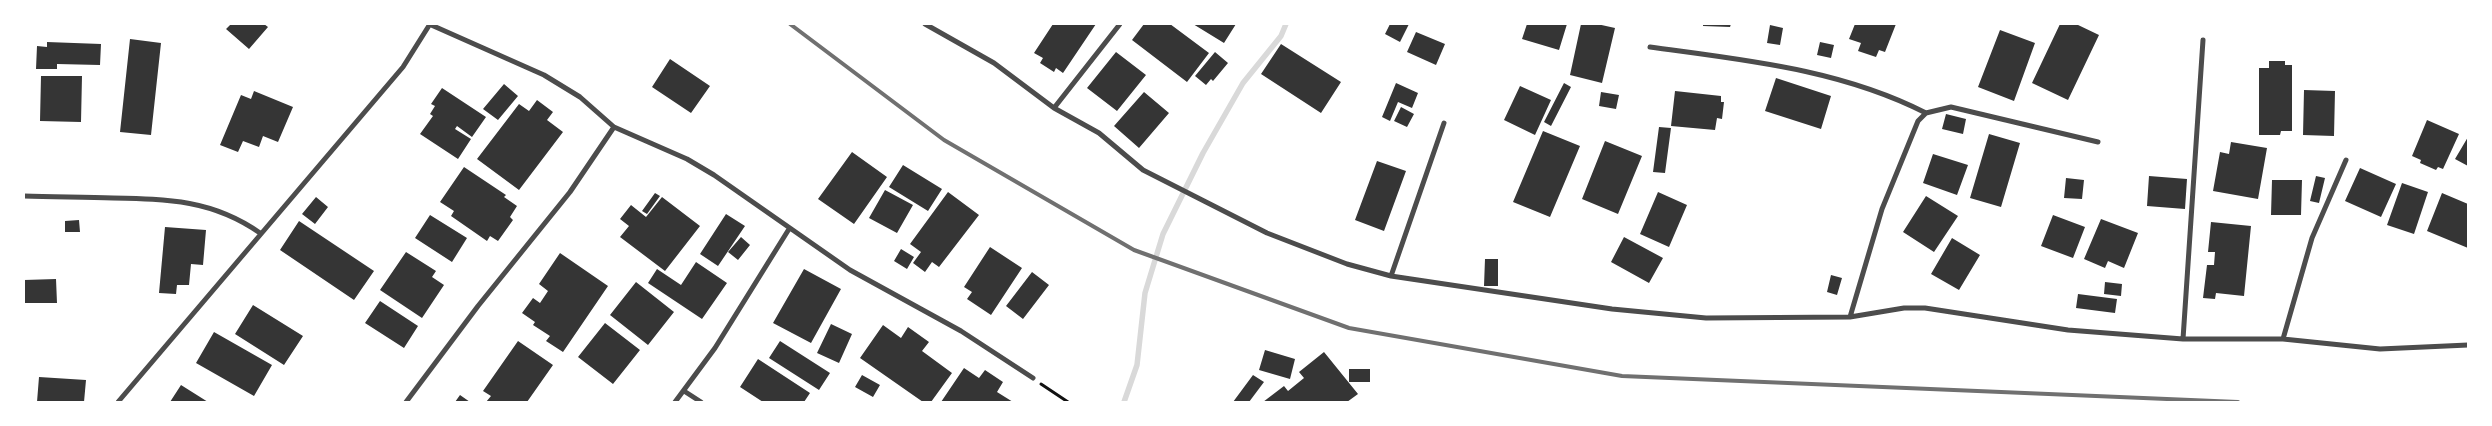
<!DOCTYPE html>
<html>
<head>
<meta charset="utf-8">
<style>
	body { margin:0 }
	#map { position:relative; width:2492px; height:426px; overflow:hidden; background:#fff; font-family:"PT Sans",sans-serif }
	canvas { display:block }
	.frame { position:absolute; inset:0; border:25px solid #fff; pointer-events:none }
</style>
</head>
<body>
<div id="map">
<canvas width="2492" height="426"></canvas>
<div class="frame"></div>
</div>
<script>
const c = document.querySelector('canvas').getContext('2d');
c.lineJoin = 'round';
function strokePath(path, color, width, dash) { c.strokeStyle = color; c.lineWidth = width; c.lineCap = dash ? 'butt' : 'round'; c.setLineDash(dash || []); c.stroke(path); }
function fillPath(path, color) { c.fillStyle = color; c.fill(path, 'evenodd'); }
strokePath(new Path2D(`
	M1124,402L1137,365L1145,293L1163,234L1203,153L1243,83L1281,36L1286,24`), '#d9d9d9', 5.5);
fillPath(new Path2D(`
	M231,24H264L268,27L249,49L226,29Z
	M1053,24H1096L1063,73L1056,68L1054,72L1040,63L1043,58L1034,53Z
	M1144,24H1170L1209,53L1187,82L1132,40Z
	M1193,24H1236L1224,43Z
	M1390,24H1409L1400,42L1385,34Z
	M1527,24H1567L1559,50L1522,39Z
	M1581,24H1597L1615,28L1602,83L1570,75Z
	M1703,24H1731L1730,27L1703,26Z
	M1855,24H1896L1885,52L1879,50L1876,57L1858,51L1861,43L1849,39Z
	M2060,24H2076L2099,35L2068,100L2032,83Z
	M1770,25L1783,28L1780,45L1767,43Z
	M2000,30L2035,43L2014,101L1978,87Z
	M1416,32L1445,44L1436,65L1407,52Z
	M130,39L161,43L151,135L120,132Z
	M47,42L101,44L100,65L57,64V69H36L37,46L47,47Z
	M1820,42L1834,45L1831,58L1817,55Z
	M1281,44L1341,82L1321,113L1261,74Z
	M1116,52L1146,75L1117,111L1087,88Z
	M1215,52L1228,63L1213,81L1211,79L1206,85L1195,76Z
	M670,59L710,86L691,113L652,87Z
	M2269,61H2285V65H2292V131H2281L2280,135H2259V68H2269Z
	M41,76H82L81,122L40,121Z
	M1776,78L1831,96L1821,129L1765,111Z
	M1396,83L1418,93L1412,108L1398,102L1390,121L1382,117Z
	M1564,83L1571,87L1551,126L1544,122Z
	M504,84L518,96L498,120L483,109Z
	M1520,86L1551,100L1535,135L1504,120Z
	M442,88L486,117L472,137L457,126L455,129L471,139L458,159L420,134L433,116L430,114L435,106L431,104Z
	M2304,90L2335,91L2334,136L2303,135Z
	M254,91L293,107L278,142L263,136L259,147L243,141L238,152L220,145L241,95L251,99Z
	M1675,91L1721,96V102H1724L1722,119L1717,118L1715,130L1671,126Z
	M1144,92L1169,113L1139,148L1114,126Z
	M1601,92L1619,95L1616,109L1599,106Z
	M537,100L553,112L547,120L563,132L519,190L477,159L519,104L529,111Z
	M1401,107L1414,114L1407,127L1394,121Z
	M1946,114L1966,119L1963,134L1942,129Z
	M2427,120L2459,134L2443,169L2438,167L2436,170L2420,163L2421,160L2412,156Z
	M1659,127L1671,128L1665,173L1653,172Z
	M1543,131L1580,146L1550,217L1513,202Z
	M1989,134L2020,143L2001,207L1970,198Z
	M2468,137V166L2455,159Z
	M1605,141L1642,156L1618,214L1582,199Z
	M2231,142L2267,148L2258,199L2213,191L2220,152L2229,154Z
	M852,152L887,177L854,224L818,199Z
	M1933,154L1968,165L1957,195L1923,183Z
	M1377,161L1406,171L1384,231L1355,220Z
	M903,165L942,189L928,211L889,187Z
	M464,167L506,195L504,197L517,206L510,217L513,220L498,241L490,236L487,241L451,216L454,211L440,202Z
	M2360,168L2396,184L2381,217L2345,201Z
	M2149,176L2187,179L2185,209L2147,206Z
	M2316,176L2325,178L2319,203L2310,201Z
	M2066,178L2084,180L2082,199L2064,198Z
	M2272,180H2302L2301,215H2271Z
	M2402,183L2428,192L2414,234L2387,225Z
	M885,190L913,205L897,233L869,218Z
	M948,192L979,215L939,267L932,262L925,272L913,263L921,252L910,244Z
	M1658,192L1687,205L1669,247L1640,234Z
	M655,193L660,196L647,214L642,211Z
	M2442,193L2468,204V248L2427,231Z
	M1926,196L1958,216L1934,252L1903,232Z
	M316,197L328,207L315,224L302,214Z
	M662,197L700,226L665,271L620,237L629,226L620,219L631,205L646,217Z
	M726,214L745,226L718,266L700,254Z
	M430,215L467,238L452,262L415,238Z
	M2053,215L2085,227L2073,258L2041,246Z
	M2101,219L2138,233L2124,268L2108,261L2105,268L2084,259Z
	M79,220L80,232H65V221Z
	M299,221L374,271L354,300L280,250Z
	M2211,222L2251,226L2244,296L2216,293L2215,299L2203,298L2207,265H2214L2215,252H2208Z
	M165,227L206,230L203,265L191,264L189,285H177L176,294L159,293Z
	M741,237L750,245L738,260L728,252Z
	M1624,237L1663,258L1649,283L1611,262Z
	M1952,238L1980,255L1959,290L1931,274Z
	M990,247L1022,268L991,315L967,299L972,292L964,287Z
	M901,249L914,257L907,269L894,261Z
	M406,252L436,271L432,277L444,285L422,318L380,290Z
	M560,253L608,286L563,352L546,341L550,336L533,325L535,322L522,313L533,298L540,303L548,291L539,284Z
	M1485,259H1498V286H1484Z
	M696,262L727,283L702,319L648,283L657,269L681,285Z
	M804,269L841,289L811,343L773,323Z
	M1032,272L1049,285L1023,319L1006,306Z
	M1831,275L1842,278L1837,295L1827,292Z
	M56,279L57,303H24V280Z
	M636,282L674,312L648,345L610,315Z
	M2105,282L2122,284L2121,296L2104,294Z
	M2078,294L2117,299L2115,313L2076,308Z
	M380,301L418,326L404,348L365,323Z
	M253,305L303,336L284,365L235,334Z
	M605,323L640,350L613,384L578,357Z
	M831,324L852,334L839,363L817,353Z
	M883,325L901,338L908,327L929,342L922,351L952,373L931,402H923L860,358Z
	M214,332L272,365L254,396L196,363Z
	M518,341L553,365L527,402H486L491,396L483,391Z
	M780,341L830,373L819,390L769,358Z
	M1265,350L1295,359L1290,379L1259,370Z
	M1324,352L1358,394L1347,402H1263L1284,386L1288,391L1304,378L1299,372Z
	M758,359L810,393L804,402H763L740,387Z
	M964,368L979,378L985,370L1003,382L997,392L1013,402H941Z
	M1349,369H1370V382H1349Z
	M862,375L880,385L873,397L855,387Z
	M1253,375L1264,382L1249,402H1233Z
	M39,377L86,380L84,402H37Z
	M181,385L208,402H170Z
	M460,395L470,402H455Z`), '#353535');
strokePath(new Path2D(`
	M1041,384L1068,402`), '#111', 3);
strokePath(new Path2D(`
	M429,24L544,75L580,97L614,127L687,159L714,175L850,270L961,331L1033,378
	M925,24L994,63L1054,108L1099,133L1143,170L1267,233L1347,264L1391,276L1612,309L1706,318L1850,317L1904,308H1925L2068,330L2183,339H2283L2380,349L2468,345
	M1650,47C1744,60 1840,69 1926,113
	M1054,108L1120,24
	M24,196C53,197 83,197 113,198C168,199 213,200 260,233
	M1391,276L1444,123
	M1850,317L1882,209L1918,121L1926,113L1951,107L2098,142
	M2183,339L2203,40
	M2283,339L2312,238L2346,160
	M684,391L701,402
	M118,402L403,67L430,24
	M406,402L478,306L570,192L614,127
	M675,402L715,348L789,229`), '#4c4c4c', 5);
strokePath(new Path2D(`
	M790,24L944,140L1134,250L1349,328L1622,376L2238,402`), '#707070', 4);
</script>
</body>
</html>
